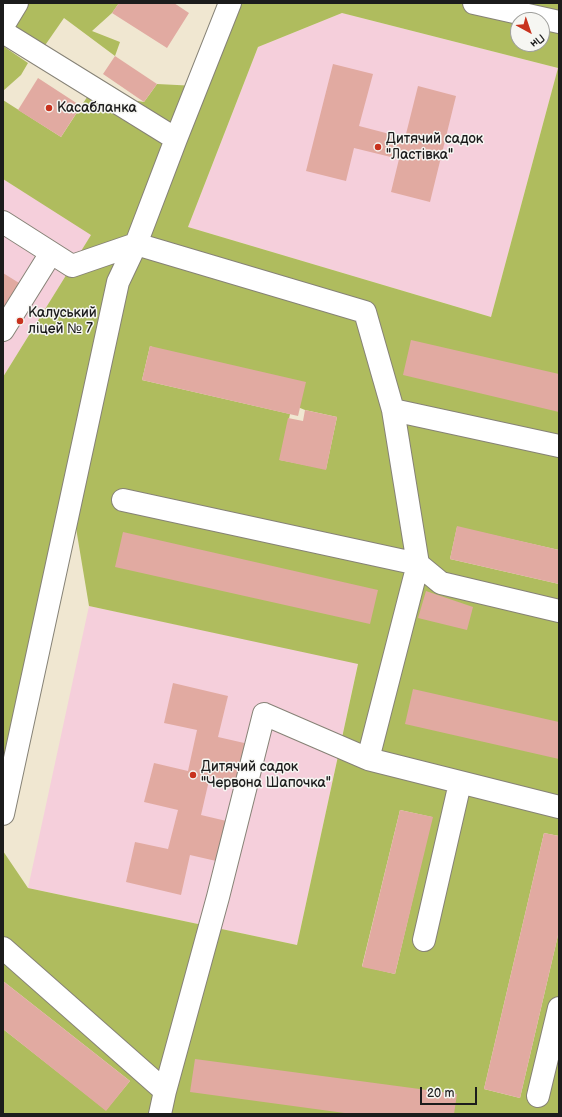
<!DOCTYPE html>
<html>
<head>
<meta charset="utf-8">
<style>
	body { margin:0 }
	#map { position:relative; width:562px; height:1117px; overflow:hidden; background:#f0e7d1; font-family:"Balsamiq Sans",sans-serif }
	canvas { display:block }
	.frame { position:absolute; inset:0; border:4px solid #1c1c1c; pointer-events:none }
	.north { position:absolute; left:510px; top:12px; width:40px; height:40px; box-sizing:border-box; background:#f6f6f2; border:1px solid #9f9f9c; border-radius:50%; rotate:140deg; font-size:11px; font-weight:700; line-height:16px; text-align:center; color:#1c1c1c }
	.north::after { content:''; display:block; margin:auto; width:14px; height:18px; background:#c8321e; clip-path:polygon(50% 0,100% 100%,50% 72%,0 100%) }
	.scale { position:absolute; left:420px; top:1087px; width:57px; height:18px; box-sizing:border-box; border:2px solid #1c1c1c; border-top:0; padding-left:5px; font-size:12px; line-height:14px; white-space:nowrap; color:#1c1c1c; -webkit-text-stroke:3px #f6f6f2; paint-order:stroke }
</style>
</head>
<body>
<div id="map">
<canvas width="562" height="1117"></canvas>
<div class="frame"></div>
<div class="north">Пн</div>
<div class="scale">20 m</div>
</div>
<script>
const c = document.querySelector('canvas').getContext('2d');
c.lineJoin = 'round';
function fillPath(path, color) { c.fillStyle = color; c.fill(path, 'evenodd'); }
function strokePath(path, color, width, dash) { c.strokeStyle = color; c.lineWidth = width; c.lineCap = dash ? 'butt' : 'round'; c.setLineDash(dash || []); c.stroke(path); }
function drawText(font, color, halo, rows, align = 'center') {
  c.font = font + ' "Balsamiq Sans",sans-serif'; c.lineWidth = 3; c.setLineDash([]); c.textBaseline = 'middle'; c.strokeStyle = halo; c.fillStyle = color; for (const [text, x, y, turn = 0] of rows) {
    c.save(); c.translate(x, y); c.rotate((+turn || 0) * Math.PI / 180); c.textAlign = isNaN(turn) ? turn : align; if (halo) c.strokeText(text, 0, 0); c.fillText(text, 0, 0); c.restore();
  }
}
fillPath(new Path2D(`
	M342,13L558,68L491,317L188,227L258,47Z
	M3,179L92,234L3,377Z
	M89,606L358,663L297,945L28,888Z`), '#f5cfdb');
fillPath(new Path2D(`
	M17,3H119L112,13L92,31L120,42L115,56L64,18L39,54L3,32Z
	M231,3H559V550L457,527L450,559L559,584V836L544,833L484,1089L520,1098L559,931V1114H3V1029L106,1110L130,1081L3,981V851L28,888L297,945L358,664L89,606L71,498L3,814V377L91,235L3,179V100L61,137L93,88L128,109L138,101L144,102L157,84L197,86ZM342,13L558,68L491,317L188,227L258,47ZM518,20H542V44H518ZM150,346L305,410L337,417L326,469L280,460L290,414L142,380ZM400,810L432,817L395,974L362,966Z
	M3,46L28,63L21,75L3,91Z`), '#afbc5e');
fillPath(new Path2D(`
	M119,3H174L189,13L167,48L112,13Z
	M115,56L157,84L144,102L103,74Z
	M333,64L373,74L359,126L405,138L418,86L456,96L430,202L391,192L399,159L354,148L346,181L306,171Z
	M38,78L81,106L61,137L18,110Z
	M3,273L24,286L3,319Z
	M411,340L559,374V412L403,375Z
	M150,346L306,382L298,416L142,380Z
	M305,410L337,417L326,470L279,460L288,418L303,421Z
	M457,526L559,550V584L450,559Z
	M123,532L378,590L370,624L115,567Z
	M426,591L473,607L467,630L418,618Z
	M173,683L228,696L218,737L253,745L244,784L210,776L201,815L235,823L225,863L190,855L181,895L126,882L135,842L168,849L178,810L144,802L154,763L188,771L197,730L164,723Z
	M413,689L559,722V759L405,724Z
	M400,810L433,817L395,974L362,967Z
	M544,833L559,836V931L520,1098L484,1089Z
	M3,981L130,1081L106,1111L3,1029Z
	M195,1059L457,1094L454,1114H352L190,1092Z`), '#e1aaa1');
const minor = new Path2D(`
	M230,3L176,139L136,244L365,312L393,410L418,564L368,759L559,807
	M474,3L559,22
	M3,26L17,3
	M3,32L176,139
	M3,222L72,266L136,244
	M3,330L51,253
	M393,410L559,446
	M123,500L418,564L441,583L559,611
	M3,814L118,282L136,244
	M424,940L460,783
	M3,948L165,1091L160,1114
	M165,1091L218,897L264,714L368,759
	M538,1096L559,1008`);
strokePath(minor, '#868276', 24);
strokePath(minor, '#fff', 22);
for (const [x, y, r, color] of [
	[49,108,4,"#c8321e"],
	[378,147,4,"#c8321e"],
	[20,321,4,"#c8321e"],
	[193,775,4,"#c8321e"]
]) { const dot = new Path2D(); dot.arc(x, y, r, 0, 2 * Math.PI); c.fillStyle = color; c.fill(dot); strokePath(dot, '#f6f6f2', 1.5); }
drawText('14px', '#1c1c1c', '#f6f6f2', [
	["Касабланка",57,108],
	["Дитячий садок",386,139],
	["\"Ластівка\"",386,155],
	["Калуський",28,313],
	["ліцей № 7",28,329],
	["Дитячий садок",201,767],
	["\"Червона Шапочка\"",201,783]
], 'left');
</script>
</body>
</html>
